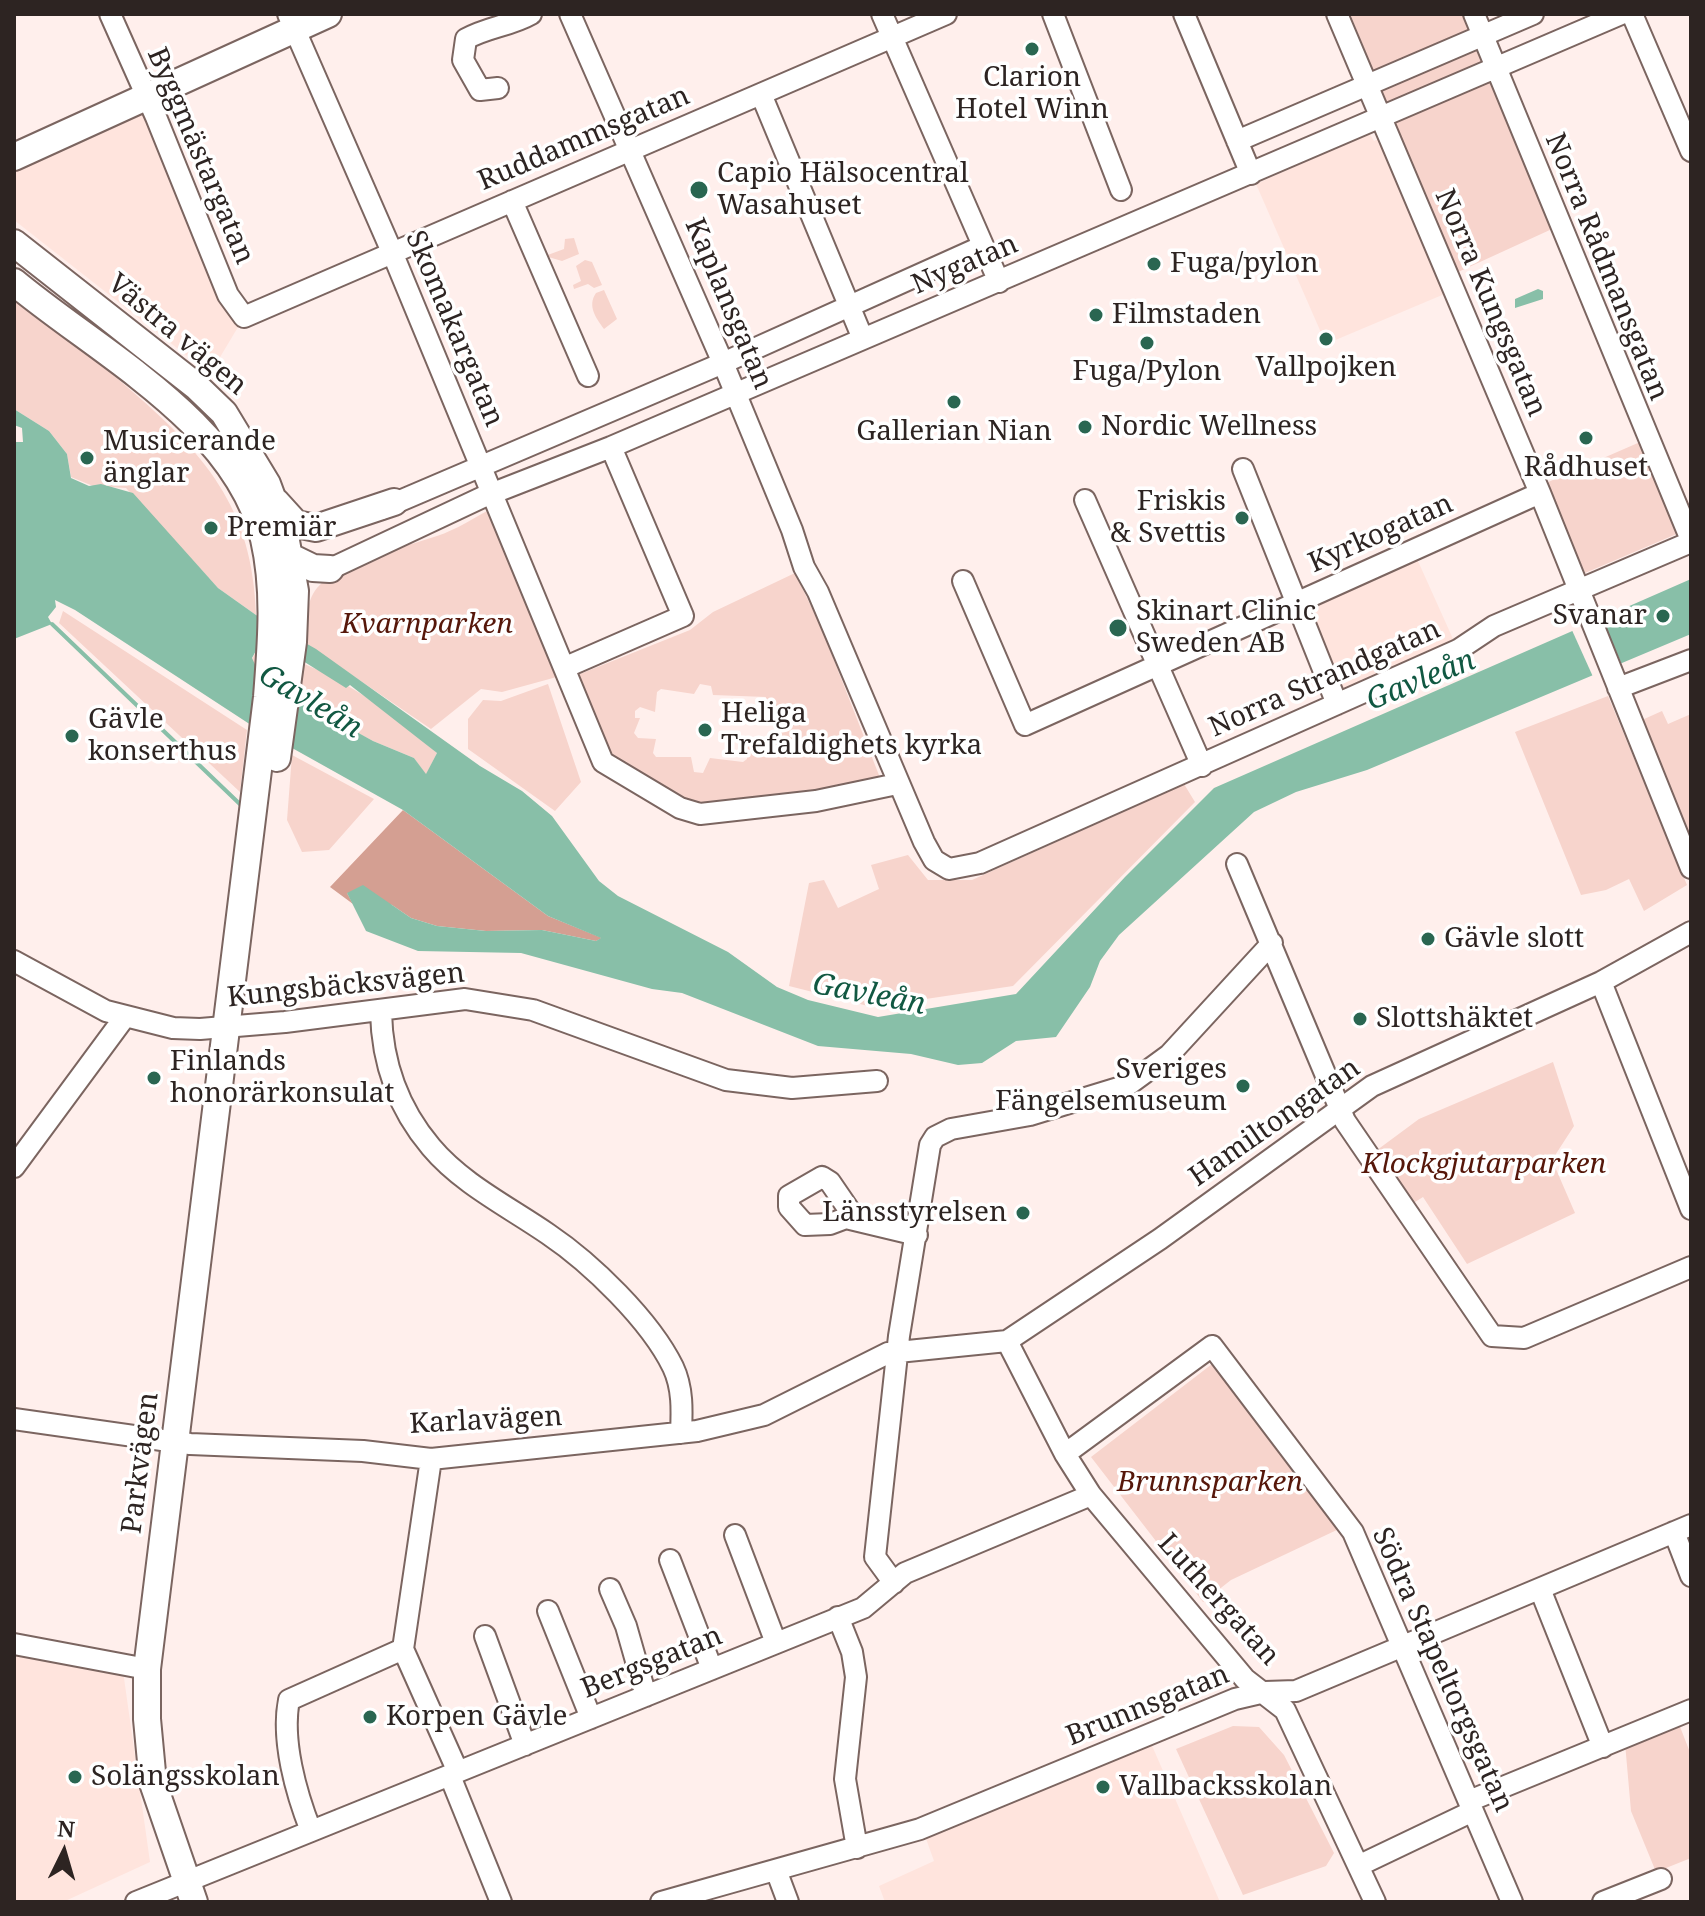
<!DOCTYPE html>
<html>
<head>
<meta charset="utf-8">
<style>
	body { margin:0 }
	#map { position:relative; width:1705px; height:1916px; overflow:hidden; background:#ffefec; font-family:"Noto Serif",serif }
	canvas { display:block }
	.frame { position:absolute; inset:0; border:16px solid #2d2422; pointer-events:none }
	.north { position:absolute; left:24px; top:1812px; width:80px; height:80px; -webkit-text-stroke:6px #fff; paint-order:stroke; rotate:5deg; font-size:22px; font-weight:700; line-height:32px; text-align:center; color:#2d2422 }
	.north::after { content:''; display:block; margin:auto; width:28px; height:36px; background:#2d2422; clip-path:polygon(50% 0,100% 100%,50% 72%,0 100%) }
</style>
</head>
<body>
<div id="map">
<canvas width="1705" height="1916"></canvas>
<div class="frame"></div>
<div class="north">N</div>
</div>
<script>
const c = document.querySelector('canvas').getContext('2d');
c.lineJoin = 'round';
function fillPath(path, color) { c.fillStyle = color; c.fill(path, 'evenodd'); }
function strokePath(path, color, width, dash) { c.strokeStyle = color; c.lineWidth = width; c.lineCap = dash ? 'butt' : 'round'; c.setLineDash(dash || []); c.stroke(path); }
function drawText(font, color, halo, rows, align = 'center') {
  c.font = font + ' "Noto Serif",serif'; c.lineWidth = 7; c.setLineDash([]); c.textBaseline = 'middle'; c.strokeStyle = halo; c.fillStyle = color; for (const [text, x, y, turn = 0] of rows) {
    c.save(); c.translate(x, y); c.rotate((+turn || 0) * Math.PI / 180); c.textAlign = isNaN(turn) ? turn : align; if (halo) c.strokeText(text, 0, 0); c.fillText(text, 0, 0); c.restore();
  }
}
fillPath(new Path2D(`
	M152,105L244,317L210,374L14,220V168Z
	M1369,133L1374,141L1388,135L1454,290L1326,344L1256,184Z
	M1413,550L1458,650L1337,704L1295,603Z
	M14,1651L123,1671L150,1862L63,1902H14Z
	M1150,1741L1220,1902H885L879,1886L934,1861L924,1833Z`), '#ffe4dd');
fillPath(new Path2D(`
	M1350,14H1463L1552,229L1456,273Z
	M574,238L579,254L562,261L545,256L564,249L565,239Z
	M585,260L592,262L602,285L594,288L588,284L574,289L573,285L581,281L576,266Z
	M604,290L617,319L604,329C596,318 587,306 596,293Z
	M14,301C54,326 91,355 126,386C204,453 253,507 256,615L218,588L126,488L93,486L71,477L67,454L49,431L14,409Z
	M1647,439L1686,530L1585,573L1546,483Z
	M493,508L564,675L502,692L481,689L431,729L305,643C307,626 305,602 317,588C339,562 405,547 437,536C456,530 475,517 493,508Z
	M795,573L821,627L884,788L700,814L603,762L570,678L690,630L713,612ZM700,684L711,686L713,695L766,697L763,715L776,722V741L762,747L746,744L747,759L743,762L710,758L703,773L694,772L691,757H656L653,753L656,739L638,738L634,733L640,718H635V711L640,707L655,712L657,692L661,689L694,694Z
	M63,611L247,730L240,792L59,623Z
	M258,647C328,668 383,703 437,753L426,775L414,758L373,741L262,682L252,659Z
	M548,684L581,782L555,811L468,749V719L483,700L501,701Z
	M1608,696L1687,885L1644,911L1629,879L1606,890L1581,895L1515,732Z
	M1662,711L1668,724L1691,714V838L1642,720Z
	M292,755L374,799L329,850L302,852L287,820Z
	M1184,784L1195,802L1013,986L872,1007L789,986L809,883L824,880L838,908L879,889L871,865L908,855L928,880H972Z
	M1553,1062L1574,1126L1552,1160L1575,1213L1467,1264L1423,1197L1404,1209L1369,1156L1419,1119Z
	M1216,1361L1341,1528L1231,1580L1203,1602L1091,1457Z
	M1677,1719L1691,1755V1858L1656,1872L1631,1811L1625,1743Z
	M1233,1726L1259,1727L1284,1755L1334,1853L1326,1866L1243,1895L1176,1749Z`), '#f7d4cc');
fillPath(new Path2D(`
	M403,810L548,916L602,938L596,941L542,930L486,931L437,926L411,918L392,905L347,893L353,904L330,887Z`), '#d49f92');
fillPath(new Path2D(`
	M1538,289L1543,291V299L1515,308V299Z
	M14,409L49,431L67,454L71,478L89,486L101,484L133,493L218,588L256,615L316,649L480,766L522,791L552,816L599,881L618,896L728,952L777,987L808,1000L878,1017L1016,994L1125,877L1214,788L1691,579V634L1367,770L1296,792L1254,812L1119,935L1100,961L1090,987L1056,1037L1016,1041L982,1063L958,1065L911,1054L818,1046L682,993L652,989L521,953L418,951L366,931L347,893L363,885L411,918L437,926L486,931L542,930L596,941L601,938L548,916L403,810L251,725L75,610L55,600L56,607L48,617L52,624L14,639V442H23L22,428L14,425ZM258,647L303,661L346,688L350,685L437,753L426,774L414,758L373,741L306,704L284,696L258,671L252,658Z`), '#88bfa8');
fillPath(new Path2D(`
	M1600,615L1623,667L1594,679L1571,628Z`), '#ffefec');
strokePath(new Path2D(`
	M52,624L244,808`), '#88bfa8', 4);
const minor = new Path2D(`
	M110,14L156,117L228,295L244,317L946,14
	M288,14L392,252L603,762L680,808L700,814L816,801L897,784
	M570,14L723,363L792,530L804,567L818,592L924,842L934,860L949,869L980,863L1458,650L1494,626L1691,542
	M882,14L999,282
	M1053,14L1121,190
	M1184,14L1251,174
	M1337,14L1540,493L1691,868
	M1474,14L1691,540
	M1632,14L1691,151
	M498,88L480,90L463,60L466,39C487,27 510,26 531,14
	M761,94L863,339
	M1237,141L1533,14
	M512,201L588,376
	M1243,469L1337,704
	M1085,500L1202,766
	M381,509L723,363L983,246
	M330,569L483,497L611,447L1621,14
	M963,581L1025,725L1540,493
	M566,667L683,616L611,447
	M1618,688L1691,660
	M1237,864L1345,1121L1492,1336L1524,1338L1691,1267
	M14,961L106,1011L173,1028L200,1029L285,1022L465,999L533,1010L726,1080L792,1088L877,1081
	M1601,982L1691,1209
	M381,1012C382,1062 398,1108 431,1147C462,1184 509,1207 548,1234C591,1263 650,1320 673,1367C683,1388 682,1411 681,1433
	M14,1167L124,1018
	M856,1220L830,1182L822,1177L789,1196V1207L805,1225L830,1224L846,1218L917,1235
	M1007,1341L1065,1454L1091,1495L1245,1679L1285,1710L1375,1902
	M14,1419L190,1444L363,1451L431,1459L697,1431L764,1415L888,1353L1007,1341L1160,1239L1372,1086L1601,982L1691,932
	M1065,1454L1212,1346L1353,1532L1512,1902
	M431,1459L403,1649L458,1772
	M1674,1532L1691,1576
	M735,1535L776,1643
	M670,1560L712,1669
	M894,1583L875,1557L899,1336L930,1145L935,1137L951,1129L1030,1115L1128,1085L1169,1055L1272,943
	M610,1589L626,1626L646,1696
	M1540,1589L1603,1747
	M548,1611L591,1718
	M838,1617L852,1652L856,1677L845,1779L857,1848
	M485,1636L525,1745
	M14,1644L147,1669
	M450,1776L501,1902
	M1469,1801L1691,1710
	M311,1831C296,1793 281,1740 289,1700L403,1649
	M1360,1865L1473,1811
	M776,1870L788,1902
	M136,1902L863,1608L905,1573L1091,1495
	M661,1902L920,1829L1235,1699L1265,1692L1296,1691L1691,1525
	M1603,1902L1661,1879`);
const major = new Path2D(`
	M14,157L328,14
	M14,243L196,386L224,413L267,484L284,530L295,591L293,642L277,758
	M14,282C99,353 236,423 264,539C276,591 271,644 267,697L147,1669V1719L153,1783L194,1902
	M276,502L296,524L316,528L394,502
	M278,551L313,568L330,569`);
strokePath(minor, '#7b6560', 24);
strokePath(major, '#7b6560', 30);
strokePath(minor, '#fff', 20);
strokePath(major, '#fff', 26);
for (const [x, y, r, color] of [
	[1032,49,8,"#2a6651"],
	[699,190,10,"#2a6651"],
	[1154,264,8,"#2a6651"],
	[1096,315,8,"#2a6651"],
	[1326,339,8,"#2a6651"],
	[1147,343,8,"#2a6651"],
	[954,402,8,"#2a6651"],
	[1085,427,8,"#2a6651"],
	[1586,438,8,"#2a6651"],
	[87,458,8,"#2a6651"],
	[1242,518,8,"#2a6651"],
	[211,528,8,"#2a6651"],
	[1663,616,8,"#2a6651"],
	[1118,628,10,"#2a6651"],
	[705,730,8,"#2a6651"],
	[72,736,8,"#2a6651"],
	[1428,939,8,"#2a6651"],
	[1360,1019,8,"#2a6651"],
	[154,1078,8,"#2a6651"],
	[1243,1086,8,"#2a6651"],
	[1023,1213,8,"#2a6651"],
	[370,1717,8,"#2a6651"],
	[75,1777,8,"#2a6651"],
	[1103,1787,8,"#2a6651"]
]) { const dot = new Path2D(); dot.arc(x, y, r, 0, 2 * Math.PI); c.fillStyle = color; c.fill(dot); strokePath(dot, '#fff', 3); }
drawText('28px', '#2d2422', '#fff', [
	["Clarion",1032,78,"center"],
	["Hotel Winn",1032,110,"center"],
	["Capio Hälsocentral",717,174],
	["Wasahuset",717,206],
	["Fuga/pylon",1170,264],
	["Filmstaden",1112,315],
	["Vallpojken",1326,368,"center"],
	["Fuga/Pylon",1147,372,"center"],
	["Nordic Wellness",1101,427],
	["Gallerian Nian",954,432,"center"],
	["Musicerande",103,442],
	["änglar",103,474],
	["Rådhuset",1586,468,"center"],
	["Friskis",1226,502,"right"],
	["& Svettis",1226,534,"right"],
	["Premiär",227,528],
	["Skinart Clinic",1136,612],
	["Sweden AB",1136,644],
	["Svanar",1647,616,"right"],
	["Heliga",721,714],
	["Trefaldighets kyrka",721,746],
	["Gävle",88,720],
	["konserthus",88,752],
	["Gävle slott",1444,939],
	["Slottshäktet",1376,1019],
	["Finlands",170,1062],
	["honorärkonsulat",170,1094],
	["Sveriges",1227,1070,"right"],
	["Fängelsemuseum",1227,1102,"right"],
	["Länsstyrelsen",1007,1213,"right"],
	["Korpen Gävle",386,1717],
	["Solängsskolan",91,1777],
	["Vallbacksskolan",1119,1787]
], 'left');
drawText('28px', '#2d2422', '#fff', [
	["Ruddammsgatan",584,139,-23],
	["Byggmästargatan",200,156,67],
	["Nygatan",965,265,-23],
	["Norra Rådmansgatan",1606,267,68],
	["Norra Kungsgatan",1490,303,67],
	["Kaplansgatan",728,304,67],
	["Skomakargatan",454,329,67],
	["Västra vägen",177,335,40],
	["Kyrkogatan",1381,534,-24],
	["Norra Strandgatan",1325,679,-24],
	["Kungsbäcksvägen",346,986,-6],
	["Hamiltongatan",1275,1123,-35],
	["Karlavägen",486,1421,-3],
	["Parkvägen",141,1463,-83],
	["Luthergatan",1218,1600,48],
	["Bergsgatan",652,1663,-22],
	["Södra Stapeltorgsgatan",1442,1670,66],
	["Brunnsgatan",1148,1706,-22]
]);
drawText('italic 28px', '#56170a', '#fff', [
	["Kvarnparken",427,625],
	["Klockgjutarparken",1484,1165],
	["Brunnsparken",1210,1483]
]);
drawText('italic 30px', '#115842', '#fff', [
	["Gavleån",1421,681,-22],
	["Gavleån",310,702,31],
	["Gavleån",869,995,11]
]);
</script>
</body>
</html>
